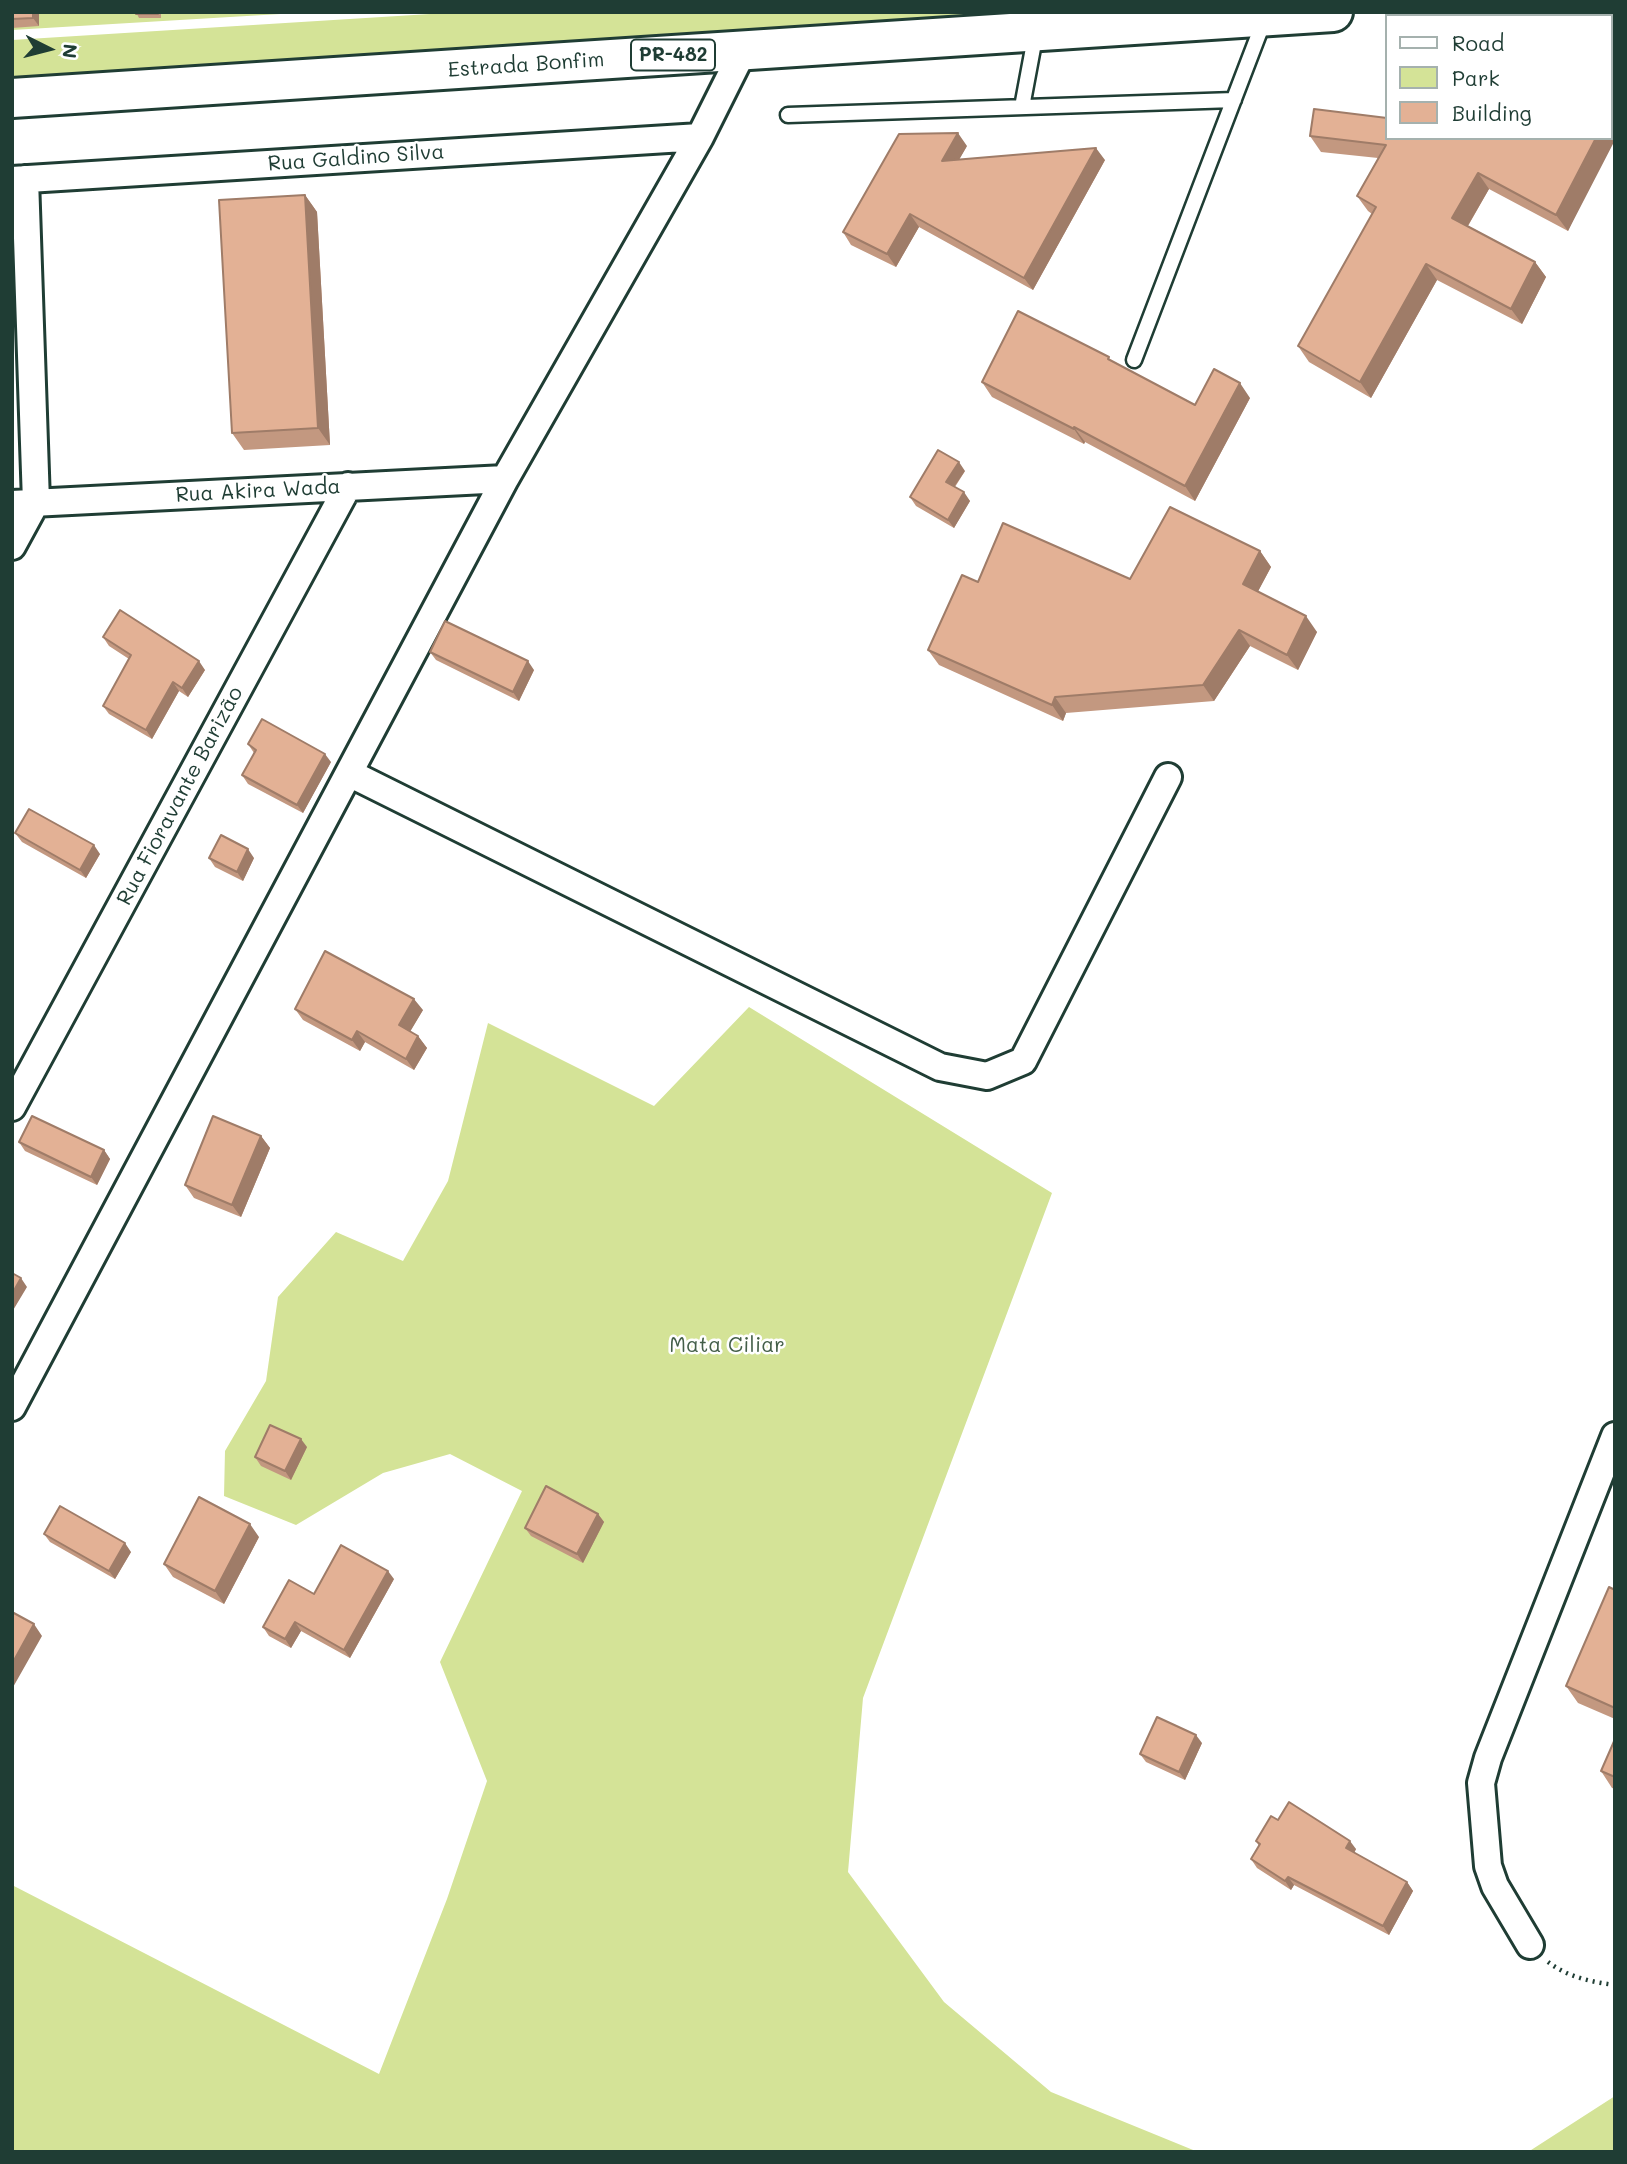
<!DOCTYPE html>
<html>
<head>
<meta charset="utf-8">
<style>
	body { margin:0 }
	#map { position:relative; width:1627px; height:2164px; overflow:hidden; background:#fff; font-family:Mali,sans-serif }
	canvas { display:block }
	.frame { position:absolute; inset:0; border:14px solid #1f3d34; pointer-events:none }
	.legend { position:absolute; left:1385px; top:14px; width:228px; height:126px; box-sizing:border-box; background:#fff; border:2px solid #a5b1ae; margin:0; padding:9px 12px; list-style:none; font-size:21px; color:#1f3d34 }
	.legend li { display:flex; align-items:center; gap:14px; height:35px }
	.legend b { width:35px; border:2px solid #a5b1ae }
	.north { position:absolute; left:14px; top:14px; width:70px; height:70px; -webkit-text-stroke:5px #fff; paint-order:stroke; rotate:96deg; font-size:19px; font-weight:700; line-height:28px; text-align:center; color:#1f3d34 }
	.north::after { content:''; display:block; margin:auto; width:24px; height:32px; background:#1f3d34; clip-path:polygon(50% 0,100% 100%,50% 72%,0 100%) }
</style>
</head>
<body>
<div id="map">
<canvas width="1627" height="2164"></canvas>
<div class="frame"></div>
<ul class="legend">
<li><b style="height:9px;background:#fff"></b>Road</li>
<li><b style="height:19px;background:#d4e397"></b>Park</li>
<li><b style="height:19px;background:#e3b195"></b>Building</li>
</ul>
<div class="north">N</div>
</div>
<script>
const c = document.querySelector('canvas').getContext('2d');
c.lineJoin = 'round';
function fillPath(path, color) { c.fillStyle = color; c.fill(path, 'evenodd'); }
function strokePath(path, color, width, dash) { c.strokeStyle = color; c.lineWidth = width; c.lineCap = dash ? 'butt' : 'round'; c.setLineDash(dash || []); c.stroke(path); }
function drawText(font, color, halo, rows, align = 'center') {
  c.font = font + ' Mali,sans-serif'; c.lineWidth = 5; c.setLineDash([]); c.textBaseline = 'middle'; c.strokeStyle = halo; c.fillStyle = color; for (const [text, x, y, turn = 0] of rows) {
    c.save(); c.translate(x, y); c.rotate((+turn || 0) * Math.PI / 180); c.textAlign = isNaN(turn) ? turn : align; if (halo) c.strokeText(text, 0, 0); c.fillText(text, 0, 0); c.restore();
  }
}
fillPath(new Path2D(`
	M12,12H314L12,30Z
	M462,12H1044L733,32L12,84V40Z
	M749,1007L1052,1193L863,1698L848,1872L944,2002L1051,2092L1198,2152H12V1885L379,2074L447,1899L487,1781L440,1662L522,1491L450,1454L383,1473L296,1525L224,1496L225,1451L266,1381L278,1297L336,1232L403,1261L448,1181L488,1023L654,1106Z
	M1615,2096V2152H1528Z`), '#d4e397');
const service = new Path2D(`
	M1022,107L1036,32
	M788,115L1234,100
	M1134,360L1265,18`);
const minor = new Path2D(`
	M12,180L700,137
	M12,504L505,479
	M12,546L36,502L25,179
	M349,773L940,1067L987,1076L1023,1061L1168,777
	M12,1107L348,486
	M12,1407L505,479L700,137L744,49
	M1530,1945L1495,1886L1488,1866L1481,1783L1488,1758L1615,1436`);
const primary = new Path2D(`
	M12,98L1333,12`);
strokePath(service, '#1f3d34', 19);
strokePath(minor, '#1f3d34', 32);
strokePath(primary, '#1f3d34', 44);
strokePath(new Path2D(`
	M1548,1962C1568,1977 1591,1982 1615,1985`), '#1f3d34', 4.5, [2, 5]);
strokePath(service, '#fff', 14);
strokePath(minor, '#fff', 26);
strokePath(primary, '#fff', 38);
fillPath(new Path2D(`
	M12,12H39V26L12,28Z
	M136,12H161V18H139Z
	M1387,118L1611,138L1568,231L1489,189L1468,226L1535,262L1546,277L1522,324L1437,280L1371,398L1309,362L1298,346L1372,214L1368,211L1357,196L1378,158L1321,152L1310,136Z
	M967,146L959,159L1105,160L1033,290L919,227L896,267L851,245L843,232Z
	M305,195L317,212L330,445L244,450L232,433Z
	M1112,361L1195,405L1250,398L1195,501L1085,442L1084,444L992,397L982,382Z
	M965,471L955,487L970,501L954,528L916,506L910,497Z
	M1260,551L1271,567L1258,591L1317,632L1298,670L1250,646L1214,701L1066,713L1063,721L939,665L928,650L978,582L1130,579Z
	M103,637L205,670L188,697L179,691L152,739L109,714L103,706L129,659L109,646Z
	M430,652L534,670L519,701L436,660Z
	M248,744L331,762L303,813L248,784L242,775L254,753Z
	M15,833L100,854L86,878L22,842Z
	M209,858H254L243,881L215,867Z
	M295,1009L423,1010L410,1031L418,1036L427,1048L414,1070L365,1042L360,1051L303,1020Z
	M261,1136L270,1148L241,1217L194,1198L185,1185Z
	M19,1142L104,1150L110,1159L97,1185L25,1151Z
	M307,1447L291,1480L261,1466L255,1457Z
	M598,1514L604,1522L583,1563L531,1536L525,1528Z
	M44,1534L131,1552L115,1579L50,1542Z
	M259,1537L224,1604L173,1577L164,1564Z
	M394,1579L350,1658L301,1631L291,1648L269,1636L263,1627L314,1594Z
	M1615,1590V1719L1578,1703L1566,1686Z
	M1615,1739V1789L1612,1788L1601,1771Z
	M1202,1743L1185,1780L1146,1762L1140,1754Z
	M1278,1820L1356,1849L1354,1853L1407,1882L1413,1891L1389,1935L1294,1885L1291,1890L1257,1868L1251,1859L1259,1846L1256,1841Z`), '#c39880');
fillPath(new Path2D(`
	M33,12H39V26L33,18Z
	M1611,127L1615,132V140L1568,231L1556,215L1596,138H1611Z
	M958,133L967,146L951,174L942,161Z
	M1096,148L1105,160L1033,290L1024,278Z
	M1478,173L1489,189L1463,234L1452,218Z
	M305,195L317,212L330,445L318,428Z
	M910,214L919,227L896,267L887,254Z
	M1535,262L1546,277L1522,324L1511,309Z
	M1426,264L1437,280L1371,398L1360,382Z
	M1240,383L1250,398L1195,501L1185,486Z
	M1074,427L1085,442L1084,444L1074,429Z
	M959,462L965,471L952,490L946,482Z
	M964,492L970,501L954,528L948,520Z
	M1260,551L1271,567L1254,599L1243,584Z
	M1306,616L1317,632L1298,670L1287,655Z
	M1239,630L1250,646L1214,701L1203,685Z
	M199,661L205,670L188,697L182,688Z
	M528,661L534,670L519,701L513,692Z
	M173,682L179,691L152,739L146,730Z
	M1055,697L1066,713L1063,721L1052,705Z
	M325,754L331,762L303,813L297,805Z
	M94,845L100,854L86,878L80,870Z
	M248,849L254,858L243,881L237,872Z
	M414,999L423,1010L407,1037L399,1025Z
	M357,1031L365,1042L360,1051L352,1040Z
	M418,1036L427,1048L414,1070L406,1059Z
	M261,1136L270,1148L241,1217L232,1205Z
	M104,1150L110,1159L97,1185L91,1177Z
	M21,1278L27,1287L12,1312V1294Z
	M301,1439L307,1447L291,1480L285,1471Z
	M598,1514L604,1522L583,1563L577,1554Z
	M250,1524L259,1537L224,1604L215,1591Z
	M125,1543L131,1552L115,1579L109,1571Z
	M388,1571L394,1579L350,1658L344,1650Z
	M295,1622L301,1631L291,1648L285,1639Z
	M34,1624L42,1636L12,1689V1664Z
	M1196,1735L1202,1743L1185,1780L1179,1772Z
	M1350,1841L1356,1849L1352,1857L1346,1848Z
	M1288,1877L1294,1885L1291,1890L1285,1881Z
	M1407,1882L1413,1891L1389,1935L1383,1926Z`), '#9f7c68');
const building = new Path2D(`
	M12,12H33V18L12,19Z
	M136,12H158V14H136Z
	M1314,109L1387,118V138H1596L1556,215L1478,173L1452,218L1535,262L1511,309L1426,264L1360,382L1298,346L1376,207L1357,196L1386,145L1310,136Z
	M958,133L942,161L1096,148L1024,278L910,214L887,254L843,232L899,134Z
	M305,195L318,428L232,433L219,200Z
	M1018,311L1109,357L1108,359L1195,405L1214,369L1240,383L1185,486L1074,427V429L982,382Z
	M938,450L959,462L946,482L964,492L948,520L910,497Z
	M1170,507L1260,551L1243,584L1306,616L1287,655L1239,630L1203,685L1055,697L1052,705L928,650L962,575L978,582L1003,523L1130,579Z
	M120,610L199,661L182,688L173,682L146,730L103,706L131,655L103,637Z
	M445,621L528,661L513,692L430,652Z
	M262,719L325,754L297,805L242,775L256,750L248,744Z
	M29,809L94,845L80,870L15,833Z
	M221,835L248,849L237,872L209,858Z
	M325,951L414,999L399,1025L418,1036L406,1059L357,1031L352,1040L295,1009Z
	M32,1116L104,1150L91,1177L19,1142Z
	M213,1116L261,1136L232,1205L185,1185Z
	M12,1273L21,1278L12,1294Z
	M270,1425L301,1439L285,1471L255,1457Z
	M546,1486L598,1514L577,1554L525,1528Z
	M199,1497L250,1524L215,1591L164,1564Z
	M60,1506L125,1543L109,1571L44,1534Z
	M341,1545L388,1571L344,1650L295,1622L285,1639L263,1627L289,1580L314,1594Z
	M1609,1587L1615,1590V1708L1566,1686Z
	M12,1612L34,1624L12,1664Z
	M1157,1717L1196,1735L1179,1772L1140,1754Z
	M1615,1739V1777L1601,1771Z
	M1289,1802L1350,1841L1346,1848L1407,1882L1383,1926L1288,1877L1285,1881L1251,1859L1260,1844L1256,1841L1271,1816L1278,1820Z`);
fillPath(building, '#e3b195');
strokePath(building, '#9f7c68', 2);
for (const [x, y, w] of [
	[673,55,84]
]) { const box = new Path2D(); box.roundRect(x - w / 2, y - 15.5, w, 31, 5); c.fillStyle = '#fff'; c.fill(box); strokePath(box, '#1f3d34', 2); }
drawText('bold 19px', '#1f3d34', null, [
	["PR-482",673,55]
]);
drawText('21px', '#1f3d34', '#fff', [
	["Estrada Bonfim",526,65,-4],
	["Rua Galdino Silva",356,158,-4],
	["Rua Akira Wada",258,491,-3],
	["Rua Fioravante Barizão",180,796,-62]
]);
drawText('21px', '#435e48', '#fff', [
	["Mata Ciliar",727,1346]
]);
</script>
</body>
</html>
